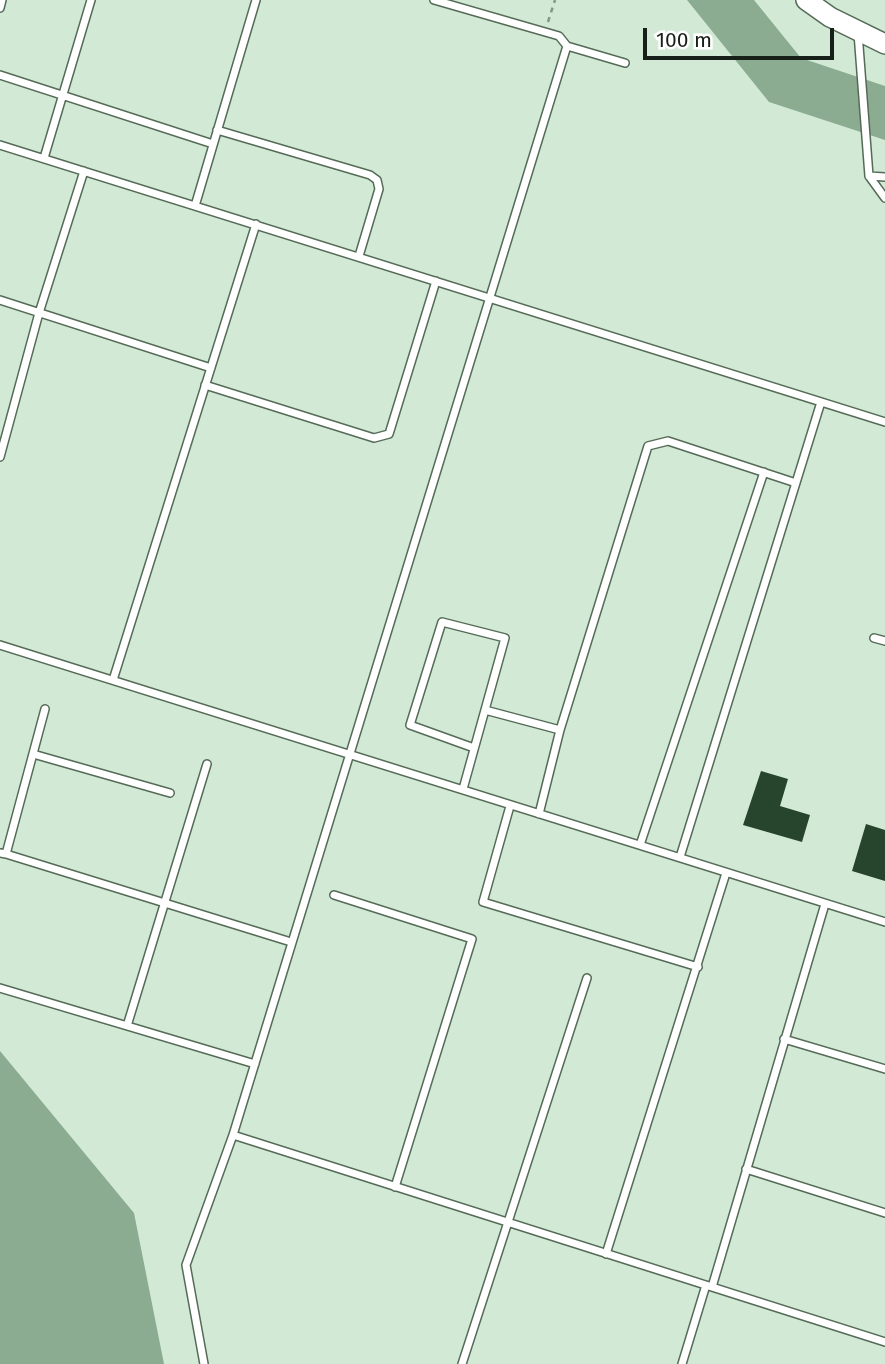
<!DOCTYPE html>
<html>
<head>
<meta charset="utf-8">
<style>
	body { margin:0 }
	#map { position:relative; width:885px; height:1364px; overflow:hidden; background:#d2ead5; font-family:"Fira Sans",sans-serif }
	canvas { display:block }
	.scale { position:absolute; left:643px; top:28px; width:191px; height:32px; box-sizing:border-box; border:4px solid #172018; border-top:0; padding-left:9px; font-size:21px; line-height:24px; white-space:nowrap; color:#172018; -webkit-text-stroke:5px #fff; paint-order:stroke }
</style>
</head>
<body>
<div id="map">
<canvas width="885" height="1364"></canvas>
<div class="scale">100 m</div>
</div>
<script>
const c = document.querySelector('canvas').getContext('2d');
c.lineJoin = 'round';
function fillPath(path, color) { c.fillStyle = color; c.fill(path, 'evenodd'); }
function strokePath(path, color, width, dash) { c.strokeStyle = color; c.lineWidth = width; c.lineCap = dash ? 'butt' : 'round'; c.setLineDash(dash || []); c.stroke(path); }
fillPath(new Path2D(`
	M687,0H754L801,58L885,86V140L769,102Z
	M0,1051L134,1213L164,1364H0Z`), '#8bac90');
fillPath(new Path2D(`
	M761,771L788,779L780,806L810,815L802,842L743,825Z
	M866,824L885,830V881L852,871Z`), '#27442c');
const lane = new Path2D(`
	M434,0L559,36L567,46L625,63
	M0,8L2,0
	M858,33L869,176L885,198
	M0,75L213,144
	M217,130L370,175L377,180L379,189L359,256
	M0,145L885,422
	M44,158L91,0
	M869,176L885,177
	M195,206L256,0
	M0,300L211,368
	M205,385L374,438L389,434L436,281
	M0,457L39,313L84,171
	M874,638L885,641
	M0,645L885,922
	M113,680L256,224
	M485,710L560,730
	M33,754L170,793
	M463,789L505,638L442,622L410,725L474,748
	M510,806L483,902L698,967
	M539,814L560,730L648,446L668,441L796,483
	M640,845L764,472
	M0,853L6,854L45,709
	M6,854L291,942
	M680,857L821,402
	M334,895L472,939L395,1187
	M0,988L255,1064
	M127,1026L207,764
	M784,1039L885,1069
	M233,1135L885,1342
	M746,1169L885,1213
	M606,1254L726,873
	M712,1287L825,904
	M204,1364L186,1265L233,1135L567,46
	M462,1364L587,978
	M682,1364L706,1285`);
const secondary = new Path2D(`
	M806,0L830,17L885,44`);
strokePath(lane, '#556b58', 10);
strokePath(secondary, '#556b58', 22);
strokePath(new Path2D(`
	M548,22L555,0`), '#849686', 2.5, [5, 5]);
strokePath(lane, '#fff', 7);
strokePath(secondary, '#fff', 19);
</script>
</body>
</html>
